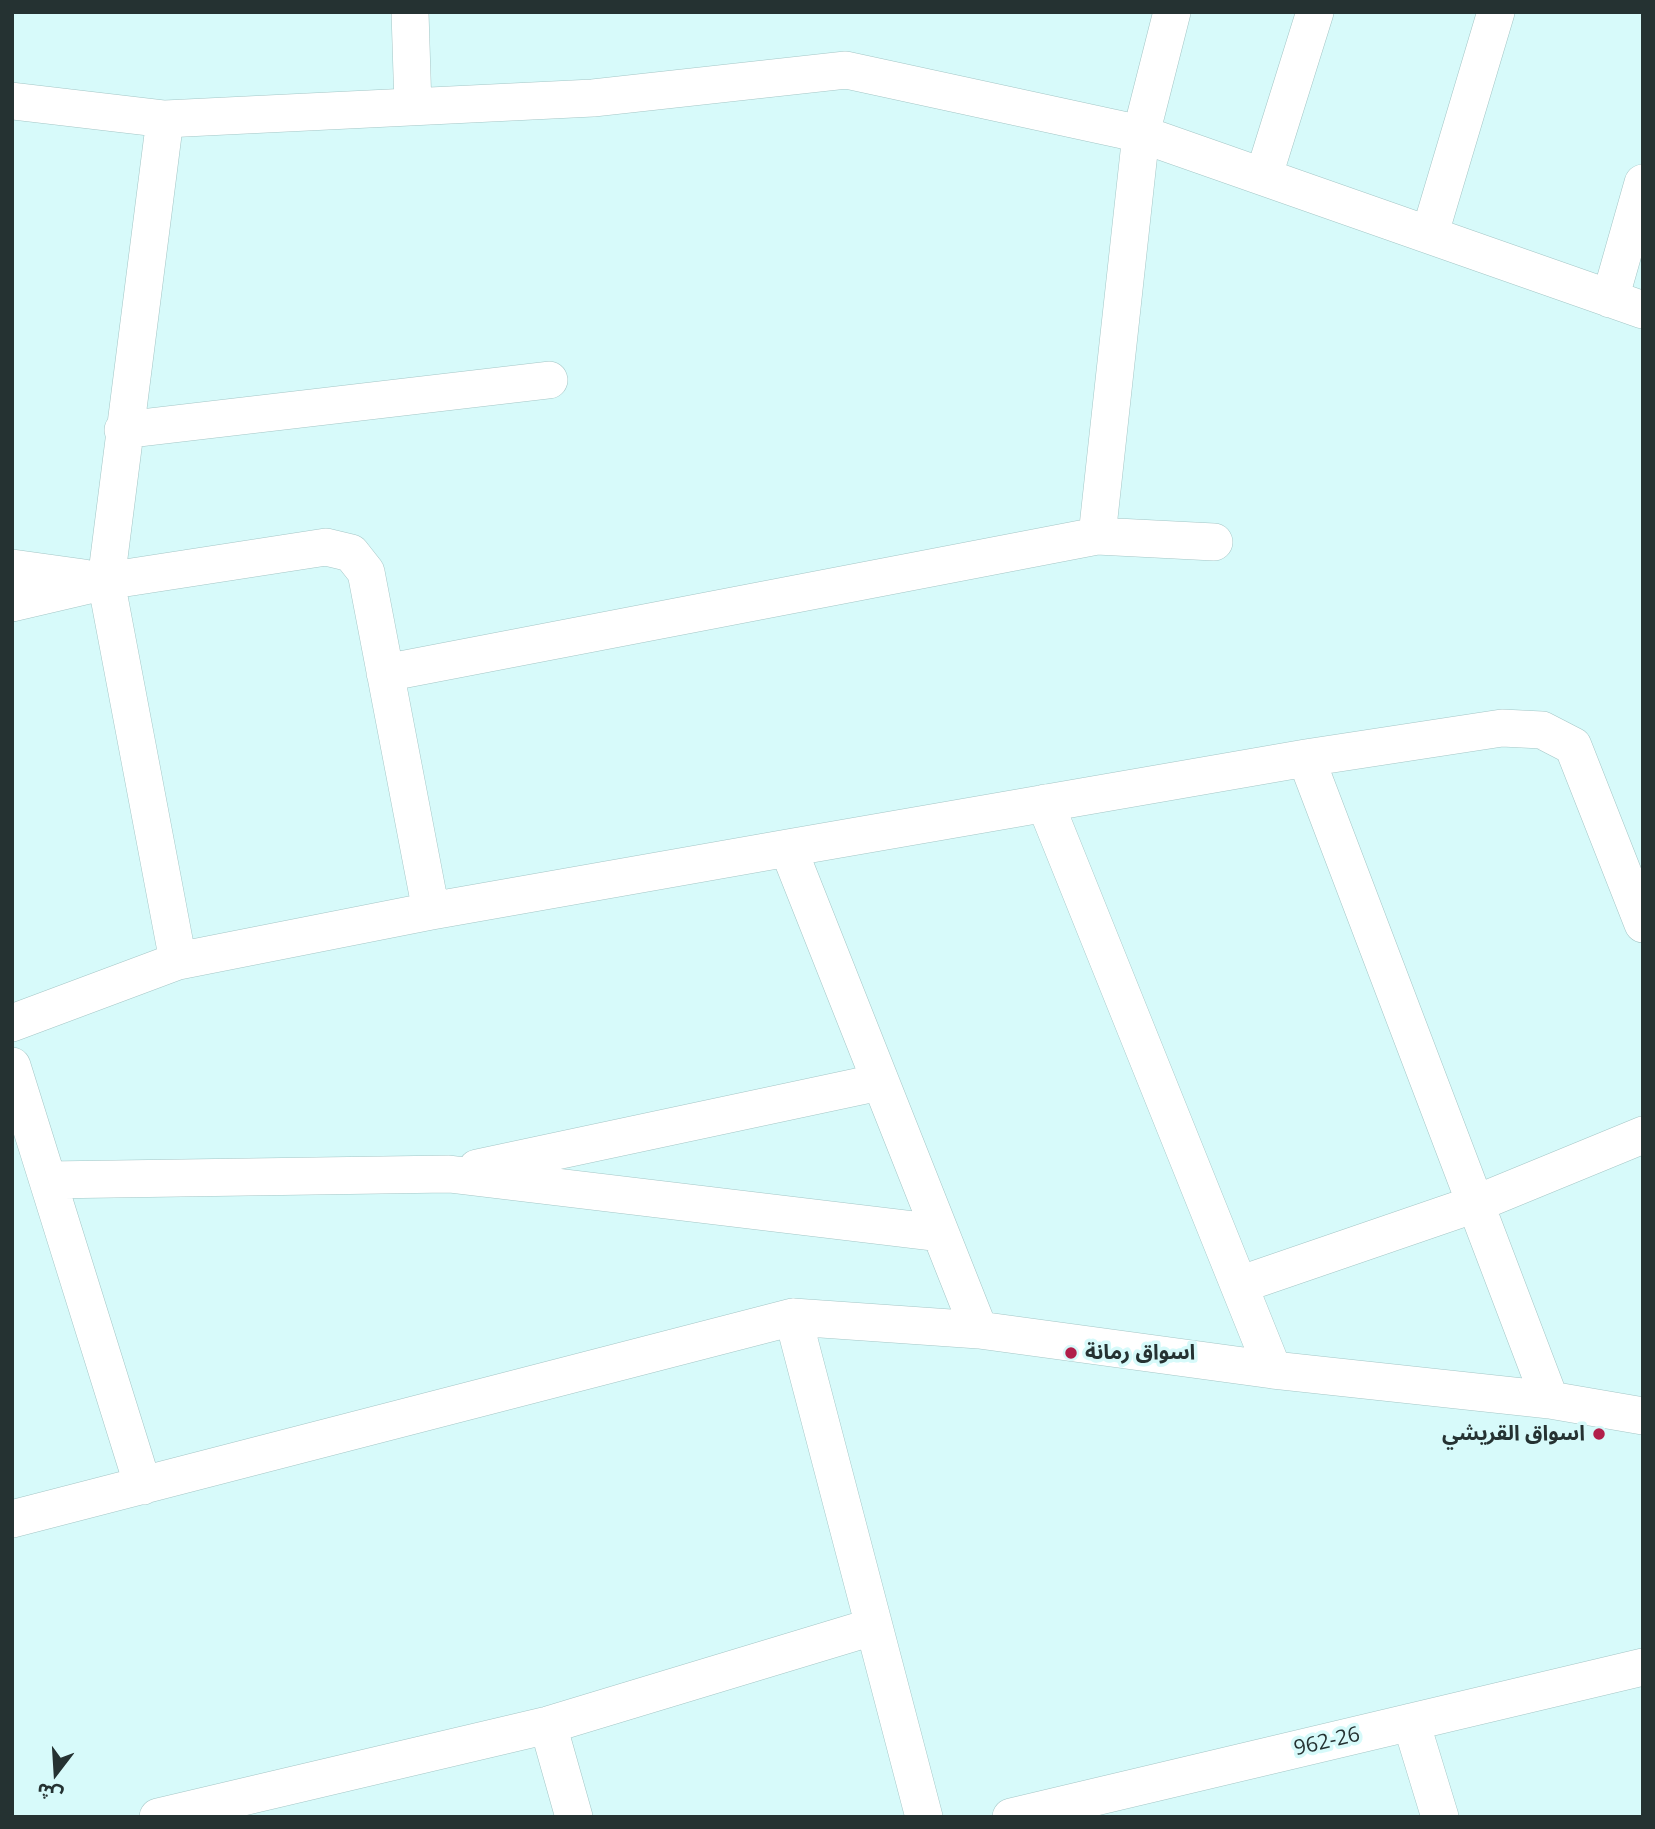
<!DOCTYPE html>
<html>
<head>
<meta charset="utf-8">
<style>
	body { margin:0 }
	#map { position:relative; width:1655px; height:1829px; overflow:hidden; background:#d7fafa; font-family:"Open Sans","Noto Sans Arabic",sans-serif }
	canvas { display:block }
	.frame { position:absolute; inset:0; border:14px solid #253232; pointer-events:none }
	.north { position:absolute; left:21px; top:1738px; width:70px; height:70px; -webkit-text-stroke:5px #d7fafa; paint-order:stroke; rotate:197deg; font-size:19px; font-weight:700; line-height:28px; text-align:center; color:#253232 }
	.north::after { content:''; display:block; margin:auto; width:24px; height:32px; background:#253232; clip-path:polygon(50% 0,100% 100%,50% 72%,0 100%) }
</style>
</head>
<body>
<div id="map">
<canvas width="1655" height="1829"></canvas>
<div class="frame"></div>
<div class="north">ش</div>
</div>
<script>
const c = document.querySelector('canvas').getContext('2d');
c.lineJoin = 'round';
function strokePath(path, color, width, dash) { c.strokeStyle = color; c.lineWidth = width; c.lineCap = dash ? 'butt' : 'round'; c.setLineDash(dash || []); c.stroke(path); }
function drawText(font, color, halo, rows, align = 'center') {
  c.font = font + ' "Open Sans","Noto Sans Arabic",sans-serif'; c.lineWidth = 7; c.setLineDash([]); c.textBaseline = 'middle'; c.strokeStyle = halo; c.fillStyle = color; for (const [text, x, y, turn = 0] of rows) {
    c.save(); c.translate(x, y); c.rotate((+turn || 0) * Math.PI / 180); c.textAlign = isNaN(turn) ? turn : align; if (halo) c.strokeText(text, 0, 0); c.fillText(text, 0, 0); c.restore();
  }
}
const street = new Path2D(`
	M410,12L413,107
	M12,101L165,119L593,98L846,70L1141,134L1643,310
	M165,119L106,581L178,961
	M1264,175L1315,12
	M1430,233L1496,12
	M1610,299L1643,183
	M123,430L549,380
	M1097,536L1141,134L1172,12
	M12,568L84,578
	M12,603L106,581L326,547L351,553L366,572L431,911
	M385,673L1097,536L1214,542
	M1306,758L1550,1400
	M1045,803L1273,1370
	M788,848L979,1330
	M12,1023L178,961L431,911L788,848L1306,758L1502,728L1542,730L1573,746L1643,924
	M12,1066L143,1486
	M477,1168L880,1082
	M48,1180L449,1174L940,1233
	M1239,1285L1475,1204L1643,1135
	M793,1317L924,1817
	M12,1519L793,1317L979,1330L1273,1370L1550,1400L1643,1416
	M1411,1722L1440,1817
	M548,1725L574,1817
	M158,1817L548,1725L872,1627
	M1011,1817L1643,1667`);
strokePath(street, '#a4c6c6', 38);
strokePath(street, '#fff', 37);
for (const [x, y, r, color] of [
	[1071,1353,7,"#b11f4a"],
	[1599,1434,7,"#b11f4a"]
]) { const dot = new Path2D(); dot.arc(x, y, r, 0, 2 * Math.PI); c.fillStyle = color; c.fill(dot); strokePath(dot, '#d7fafa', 2.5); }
drawText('bold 21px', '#253232', '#d7fafa', [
	["اسواق رمانة",1085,1353],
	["اسواق القريشي",1585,1434,"right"]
], 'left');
drawText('21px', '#253232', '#d7fafa', [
	["962-26",1327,1742,-13]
]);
</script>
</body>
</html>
